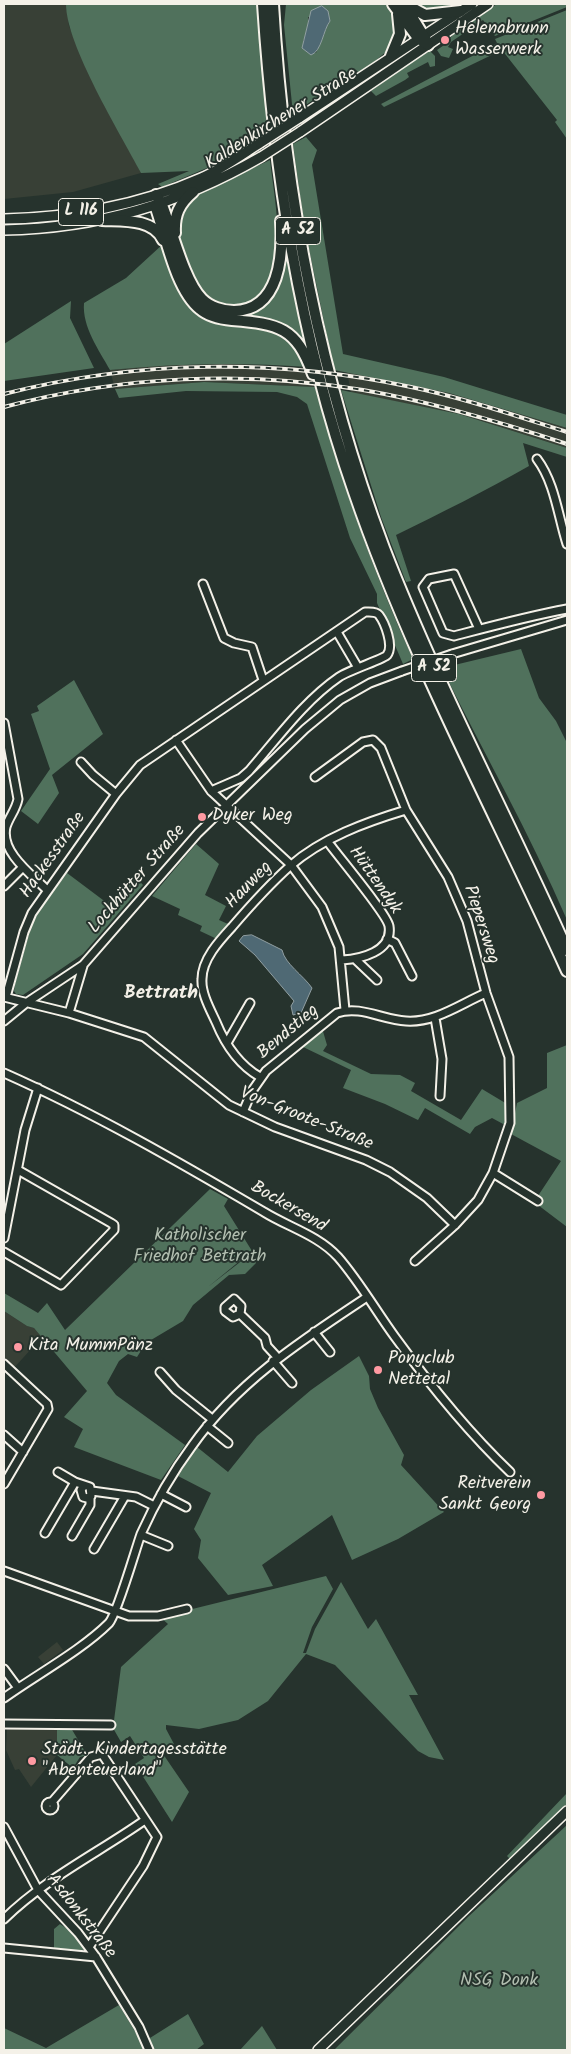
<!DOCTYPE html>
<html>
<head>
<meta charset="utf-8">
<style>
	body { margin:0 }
	#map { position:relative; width:571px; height:2054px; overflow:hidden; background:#26332d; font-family:Kalam,sans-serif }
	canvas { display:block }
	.frame { position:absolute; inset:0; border:5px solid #f4f1e8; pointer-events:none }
</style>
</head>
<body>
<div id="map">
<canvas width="571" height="2054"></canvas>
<div class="frame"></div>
</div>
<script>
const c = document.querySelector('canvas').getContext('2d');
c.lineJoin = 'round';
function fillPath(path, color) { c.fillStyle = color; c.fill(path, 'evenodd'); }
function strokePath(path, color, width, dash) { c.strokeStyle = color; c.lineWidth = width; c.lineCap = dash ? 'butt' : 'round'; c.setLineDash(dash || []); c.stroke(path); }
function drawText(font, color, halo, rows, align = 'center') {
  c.font = font + ' Kalam,sans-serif'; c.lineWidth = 4; c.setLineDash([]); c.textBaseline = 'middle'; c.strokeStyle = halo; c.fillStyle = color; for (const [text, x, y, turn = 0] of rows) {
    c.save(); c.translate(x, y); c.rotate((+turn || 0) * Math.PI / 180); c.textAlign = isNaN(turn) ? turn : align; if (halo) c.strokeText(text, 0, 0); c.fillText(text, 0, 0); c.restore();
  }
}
fillPath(new Path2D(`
	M4,4H66L69,26L84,63L141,173L73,192L4,199Z
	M227,363L309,368L315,387L204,382L115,389L110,370L165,364Z
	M347,372L449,393L567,428V448L459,414L351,393Z
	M4,1311L27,1326L34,1328L42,1337L13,1369L11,1364L4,1357Z
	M57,1642L63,1650L44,1664L38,1657Z
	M7,1728H57V1755L31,1787L19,1769L15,1770L6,1750Z`), '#384036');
fillPath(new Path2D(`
	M66,4H259L267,130L254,138L255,142L221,162L162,187L158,184L189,171L141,173C120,133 66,45 66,4Z
	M286,4H388L398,26L395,45C382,54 372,65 359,73L356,70L293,114L284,25ZM308,17L330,21L324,29L316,53L303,41L308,33Z
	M416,4H462L436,13L443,7L428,10Z
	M497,4H567V7L495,36L483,20L451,42L448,47L453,49L449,58L441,56L437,50L450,41L449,39L459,29Z
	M567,10V139L555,122L557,120L502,50L384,107L381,104L497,43L495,39Z
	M426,51H430L435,56V66L430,67L428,62L407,73L409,77L405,80L376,96L371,91Z
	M306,137L317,150L312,165L343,354L444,377L567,415V428L449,393L334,370L304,225L293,144Z
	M270,160C274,197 285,245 270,281C265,293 254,303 241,305C209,310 196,284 186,258C183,251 178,241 178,233C178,224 181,215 182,206L194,196Z
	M163,244L183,296L268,328L290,339L308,367C241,362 176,363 110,370C99,350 82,327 84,303L126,278Z
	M285,248L305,346L298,337L211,311L186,278L216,310L263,302Z
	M71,301L70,318L94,368L4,381V344Z
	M204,382L315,387C341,480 373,572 413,659L403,664L377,603V594L350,538L307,404L297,397L277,392L186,391L119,398L115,389Z
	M341,390L459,414L567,448V457L523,443L529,466C485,491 441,513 396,535L411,581L406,582L381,517Z
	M521,649L539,698L556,721L566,741L567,920C530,834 483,752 442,668Z
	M74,680L103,734L52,775L59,793L38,824L21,811L50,769L31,714L39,711L37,706Z
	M196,844L219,864L205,895L226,906L219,920L228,924L217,939L200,931L202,926L178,915L180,909L152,896Z
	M67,873L107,903L135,876L143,885L83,954L23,995L16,994L14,991L15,984L31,927L39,911Z
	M322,1028L327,1045L323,1051L371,1074L400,1075L415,1083L411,1091L461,1120L482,1089L507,1104L505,1125L492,1118L475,1127L470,1134L425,1108L418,1120L385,1104L343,1088L351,1070L301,1046Z
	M567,1045V1227L534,1202L561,1161L511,1134L517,1103L547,1088V1053Z
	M210,1189L228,1199L224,1206L252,1251L208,1287L253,1252L256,1263L245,1274L229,1275L193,1305L183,1321L146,1343L137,1357L128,1354L119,1361L107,1383L116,1395L185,1445L161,1480L74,1447L83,1429L64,1417L87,1391L34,1328L27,1326L4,1311V1293L38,1313L47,1303L65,1330Z
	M359,1356L369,1376L370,1389L378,1408L404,1455L401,1465L444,1512L398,1539L352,1560L332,1515L262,1565L273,1586L228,1595L198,1558L201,1540L194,1529L211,1493L178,1476L197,1447L228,1472L257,1436L311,1390Z
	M326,1576L333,1589L312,1627L303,1653H306L315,1629L341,1582L368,1629L376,1619L418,1695H409L444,1760L429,1757L418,1751L335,1665L306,1654L268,1701L238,1720L199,1729L166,1725V1729L174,1744L163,1754L189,1792L172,1822L135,1764L144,1758L130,1736L121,1742L113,1728L121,1667L168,1624L160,1617Z
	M57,1728H71L87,1755L80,1757L73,1768L57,1755Z
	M567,1793V1804L510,1859L507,1856Z
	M567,1825V2050H334L469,1916Z
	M60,1924L69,1930L84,1949L82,1954L54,1952V1929Z
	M119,2005L142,2043L188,2014L204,2044L196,2050H4V2028L46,2048Z
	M262,2026L277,2050H240L261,2027Z`), '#50715c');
const water = new Path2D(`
	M322,6L328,11L330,21C323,30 322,51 311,55L302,48L311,11Z
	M252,935L282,950C285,964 303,975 312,988L301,1013L293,1015L291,1006L294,1001L255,955L239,941L243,936Z`);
fillPath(water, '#4f6974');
strokePath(water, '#919fa2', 1);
const minor = new Path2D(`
	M537,459C555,483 558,516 567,544
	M203,584L224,638L234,643L252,647L263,680
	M479,629L454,574L429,579L423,587L443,633L454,636C492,626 529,616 567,609
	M337,632L357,666
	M452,654L567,620
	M4,723L18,799C16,810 9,817 6,827C0,852 32,875 47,890
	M176,740L211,791L291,865L322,907L339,947L345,1010
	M81,762L93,775L116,794
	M315,777L363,742L373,740L381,748L406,810L448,877L467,921L486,993L509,1057L510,1123L493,1173L478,1200L455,1225L415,1261
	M328,842C338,856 387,914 389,926C393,952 360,959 342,960
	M4,886L23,867
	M387,939L395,943L412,976
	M355,959L377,980
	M4,997L69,1013L144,1037L229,1105L275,1127L366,1160L390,1172L427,1198L455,1225
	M6,997L24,932L32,913L116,794L140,765L365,612C369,612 376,611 379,615C385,623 394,646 387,655C384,659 349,670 339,677C304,701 277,739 249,771L241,778L211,791
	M69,1013L83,966
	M435,1018L442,1059L440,1096
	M4,1021L26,1003L83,965L198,833L305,729L340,700L370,683L402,671
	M227,1043L250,1003
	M4,1073C94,1113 179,1162 264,1212C288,1227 318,1235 338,1257C359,1281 376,1311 395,1337C430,1385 467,1431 510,1472
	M260,1077C239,1065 225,1044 216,1022C210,1009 201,993 202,979C202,959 220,940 232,927C250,906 269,885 290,866C322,838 366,822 406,810
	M243,1112L252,1091L266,1071L337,1013C360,1005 383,1020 406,1021C435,1023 460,1004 486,993
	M493,1173L538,1201
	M4,1238L25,1130L38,1088
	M4,1252L61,1285L114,1230V1225L111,1223L18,1170
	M240,1314L233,1317L225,1311V1307L234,1299L241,1306L240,1314L265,1338L267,1346L278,1358
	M314,1332L330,1352
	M273,1361L292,1383
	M4,1364L47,1404L48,1409L4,1484
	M160,1372L176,1390L212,1419
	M207,1426L228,1443
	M4,1435L23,1452
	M58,1472L75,1482
	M92,1491L136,1497L154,1506
	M161,1494L186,1507
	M45,1533L75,1482L90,1487L91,1496L87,1498L83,1497L81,1490L83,1487
	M141,1535L168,1546
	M72,1536L90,1505V1497
	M94,1549L125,1496
	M4,1571L129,1616H158L187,1609
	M4,1669L18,1688
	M4,1698C36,1675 82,1650 109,1623C117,1614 135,1551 141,1534C155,1503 172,1473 192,1446C237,1382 302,1340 367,1297
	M4,1724L111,1725
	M46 1806a4 4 0 1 1 8 0a4 4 0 1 1-8 0Z
	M52,1802L91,1757L102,1754L157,1837L143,1866L89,1947
	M4,1827L38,1890L78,1933L96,1957L139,2027L149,2050
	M4,1919C46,1878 98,1853 145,1820
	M4,1948L96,1957`);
const major = new Path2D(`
	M299,118L472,4
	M300,132L488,4
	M4,219C70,218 140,205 201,178C222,169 241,155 260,143
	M4,230C99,228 179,204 261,157
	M318,2050L567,1811`);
const highway = new Path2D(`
	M263,4C274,170 299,335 354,492C411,658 495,812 567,971
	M273,4C284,190 318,373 384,548C437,685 507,815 567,950
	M393,4L418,38L428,45
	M405,4L425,15L461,11
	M406,7L426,40
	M391,56L400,34L398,14
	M156,195L162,205C172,230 184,281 202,299C210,307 223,311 234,311C280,310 283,255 281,221
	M156,208C166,237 176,290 200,309C208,316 221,319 232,320C279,324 296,327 313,374
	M102,220C122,221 153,218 163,240
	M175,233C174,215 179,204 193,192`);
strokePath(minor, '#f4f1e8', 11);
strokePath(major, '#f4f1e8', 12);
strokePath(highway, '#f4f1e8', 14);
strokePath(minor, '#26332d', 7);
strokePath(major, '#26332d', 9);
strokePath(highway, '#26332d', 10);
const rail = new Path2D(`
	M4,394C137,360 276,358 411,387C464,398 516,416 567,432
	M4,407C120,376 245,370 363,390C433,402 500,422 567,444`);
strokePath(rail, '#f4f1e8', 4);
strokePath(rail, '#26332d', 2, [5.5]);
const minorBridge = new Path2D(`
	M402,671L452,654`);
const majorBridge = new Path2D(`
	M260,143L299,118
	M261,157L300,132`);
strokePath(minorBridge, '#f4f1e8', 11, []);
strokePath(majorBridge, '#f4f1e8', 12, []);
strokePath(minorBridge, '#26332d', 7);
strokePath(majorBridge, '#26332d', 9);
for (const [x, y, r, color] of [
	[445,40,5,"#ff9aa2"],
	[202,817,5,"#ff9aa2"],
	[18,1347,5,"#ff9aa2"],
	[378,1370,5,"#ff9aa2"],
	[541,1495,5,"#ff9aa2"],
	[32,1761,5,"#ff9aa2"]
]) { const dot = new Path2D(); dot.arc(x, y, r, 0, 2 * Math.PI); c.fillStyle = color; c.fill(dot); strokePath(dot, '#26332d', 2); }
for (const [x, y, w] of [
	[81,212,45],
	[298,231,45],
	[434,668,45]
]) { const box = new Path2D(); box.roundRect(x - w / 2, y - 13.5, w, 27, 4); c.fillStyle = '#26332d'; c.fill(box); strokePath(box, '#f4f1e8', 1); }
drawText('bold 16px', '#f4f1e8', null, [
	["L 116",81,212],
	["A 52",298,231],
	["A 52",434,668]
]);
drawText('18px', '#f4f1e8', '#26332d', [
	["Helenabrunn",455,30],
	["Wasserwerk",455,51],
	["Dyker Weg",212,817],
	["Kita MummPänz",28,1347],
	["Ponyclub",388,1360],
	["Nettetal",388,1381],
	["Reitverein",531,1485,"right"],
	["Sankt Georg",531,1506,"right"],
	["Städt. Kindertagesstätte",42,1751],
	["\"Abenteuerland\"",42,1772]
], 'left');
drawText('18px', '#f4f1e8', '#26332d', [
	["Kaldenkirchener Straße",282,120,-32],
	["Hackesstraße",54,856,-55],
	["Lockhütter Straße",138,880,-49],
	["Hüttendyk",374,881,55],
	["Hauweg",250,886,-46],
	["Piepersweg",480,925,72],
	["Bendstieg",289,1033,-40],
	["Von-Groote-Straße",306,1120,22],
	["Bockersend",288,1208,30],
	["Asdonkstraße",80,1917,52]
]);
drawText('18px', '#b2beb0', '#26332d', [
	["Katholischer",200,1237],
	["Friedhof Bettrath",200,1258],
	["NSG Donk",499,1982]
]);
drawText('bold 19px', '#f4f1e8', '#26332d', [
	["Bettrath",161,995]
]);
</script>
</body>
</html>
